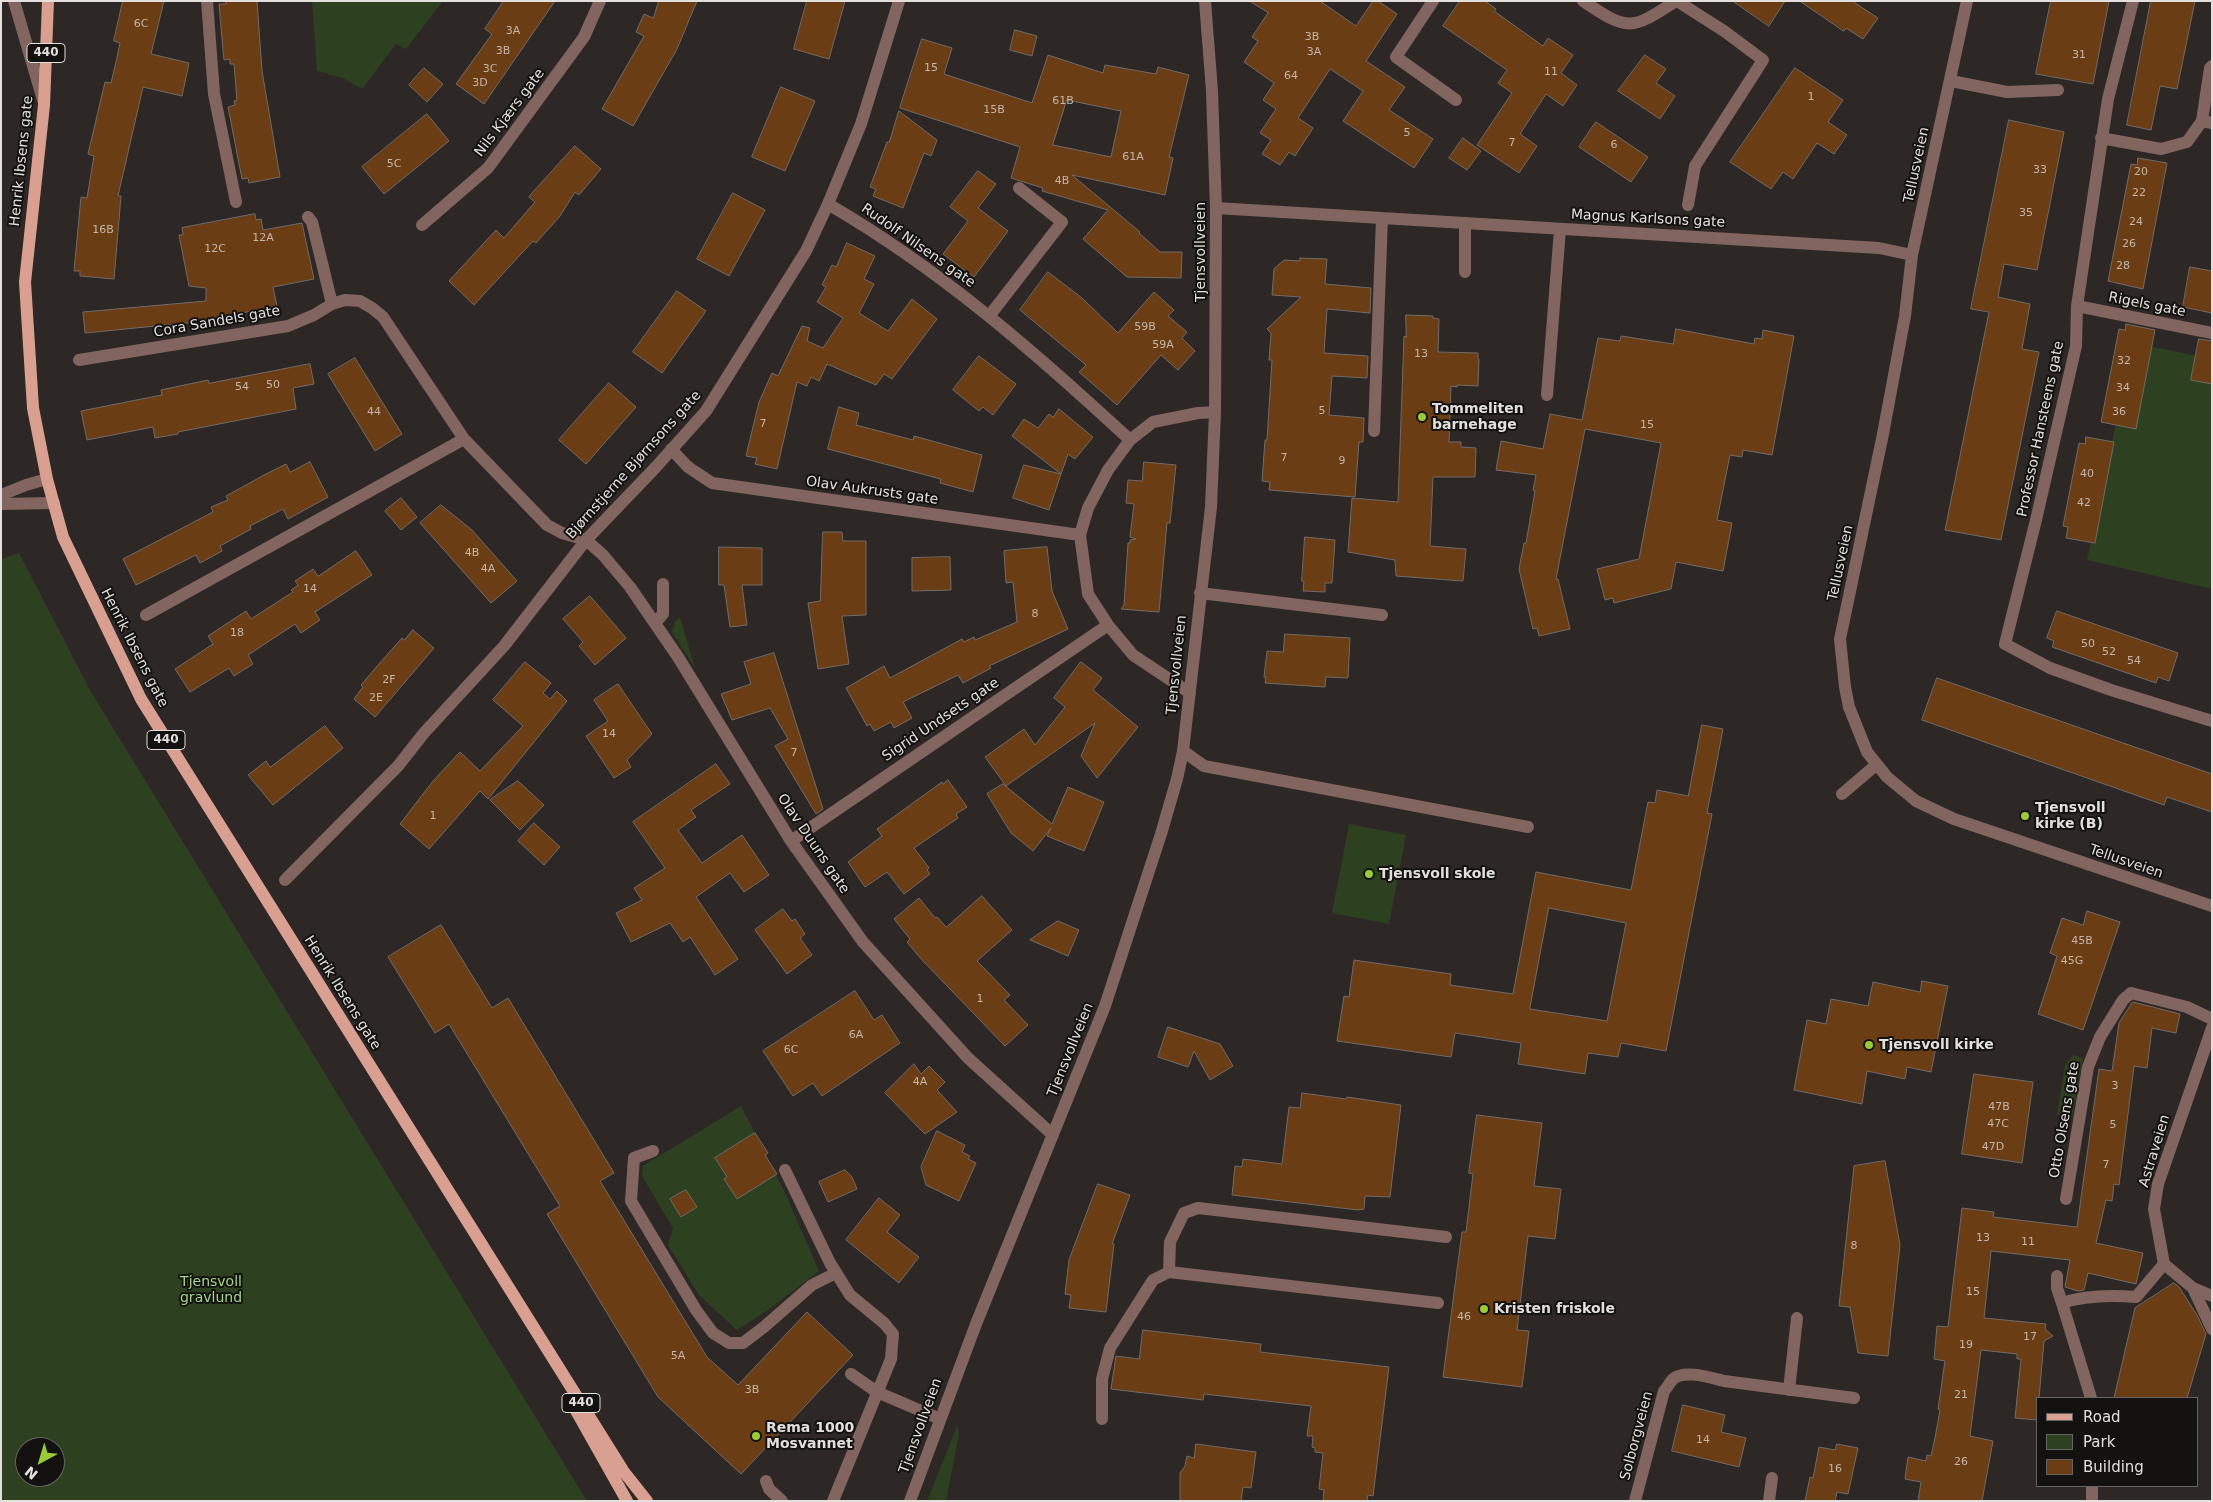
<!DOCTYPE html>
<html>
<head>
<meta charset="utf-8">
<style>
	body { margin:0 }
	#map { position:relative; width:2213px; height:1502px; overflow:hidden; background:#2d2825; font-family:"DejaVu Sans",sans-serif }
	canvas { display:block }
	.frame { position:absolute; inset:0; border:2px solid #e2dfdc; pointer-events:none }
	.legend { position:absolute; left:2036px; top:1397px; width:162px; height:90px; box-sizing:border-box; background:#141210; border:1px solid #666462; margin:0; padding:6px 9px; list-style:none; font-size:15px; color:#e2dfdc }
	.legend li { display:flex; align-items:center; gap:10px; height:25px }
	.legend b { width:25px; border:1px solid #666462 }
	.north { position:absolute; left:15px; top:1437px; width:50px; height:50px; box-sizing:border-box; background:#141210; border:1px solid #666462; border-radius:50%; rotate:219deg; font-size:14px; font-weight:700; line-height:20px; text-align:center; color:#e2dfdc }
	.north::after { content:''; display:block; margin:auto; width:18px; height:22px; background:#98cb37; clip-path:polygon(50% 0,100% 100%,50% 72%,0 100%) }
</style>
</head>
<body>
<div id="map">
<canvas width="2213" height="1502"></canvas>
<div class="frame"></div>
<ul class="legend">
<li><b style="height:6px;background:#d9a091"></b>Road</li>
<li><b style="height:14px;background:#2d4121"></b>Park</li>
<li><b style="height:14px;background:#6b3d14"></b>Building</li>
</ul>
<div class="north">N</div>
</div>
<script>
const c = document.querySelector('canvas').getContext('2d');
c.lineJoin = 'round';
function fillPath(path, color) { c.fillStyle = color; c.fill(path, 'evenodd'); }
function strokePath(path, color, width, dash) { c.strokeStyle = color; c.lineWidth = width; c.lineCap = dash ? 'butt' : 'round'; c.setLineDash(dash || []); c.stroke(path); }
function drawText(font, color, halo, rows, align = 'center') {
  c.font = font + ' "DejaVu Sans",sans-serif'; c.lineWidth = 4; c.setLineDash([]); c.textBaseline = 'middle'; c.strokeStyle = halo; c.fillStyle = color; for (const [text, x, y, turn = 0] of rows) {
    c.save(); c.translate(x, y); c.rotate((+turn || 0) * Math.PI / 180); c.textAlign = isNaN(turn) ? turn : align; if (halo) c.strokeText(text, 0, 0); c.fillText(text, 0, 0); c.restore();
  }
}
fillPath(new Path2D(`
	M312,1H443L406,49L396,44L362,89L343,78L317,71Z
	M2133,343L2212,359V589L2087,560Z
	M19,553L91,692L587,1501H1V559ZM25,1447H55V1477H25Z
	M680,617L695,668L672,632L675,622Z
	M1349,824L1406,835L1389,924L1332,913Z
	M2073,1055L2083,1058L2072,1118L2057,1115L2065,1065Z
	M741,1106L786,1195L819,1271L765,1312L737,1330L699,1295L668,1245L673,1228L642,1176L643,1166Z
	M957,1426L959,1434L946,1501H927Z`), '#2d4121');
const building = new Path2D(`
	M123,1H164L151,54L189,63L182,96L143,87L118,196H121L114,279L80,276V271H74L81,197L87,198L94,156L88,154L105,82L111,83L116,62L120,43L114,41Z
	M225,1H257L262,71L280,177L249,183L248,178L242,179L228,107L235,105L234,101L237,100L234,64H230V59L224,60L223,50L219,4H226Z
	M504,1H555L484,104L456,84L492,34L485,29Z
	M659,1H697L677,49L633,126L602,109L644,36L636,32L644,14L653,18Z
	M807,1H845L829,59L794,49Z
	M1250,1H1320L1356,26L1373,1H1378L1397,14L1366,61L1405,87L1389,110L1433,139L1414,168L1343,121L1363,91L1330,69L1298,118L1313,128L1295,156L1289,152L1280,165L1262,154L1271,140L1260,133L1276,109L1263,100L1274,83L1244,62L1258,41L1252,37L1268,13Z
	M1460,1H1485L1496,9L1494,11L1543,46L1548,38L1573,55L1561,73L1577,85L1563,106L1546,94L1520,134L1537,146L1519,173L1477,145L1512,93L1498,83L1507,70L1443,26Z
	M1733,1H1785L1769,26Z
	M1800,1H1852L1878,18L1863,39L1846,28L1844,31Z
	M2051,1H2109L2093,84L2036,74Z
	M2151,1H2195L2177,89L2160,86L2151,130L2127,125Z
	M1015,30L1037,36L1032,56L1010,50Z
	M922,39L952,48L944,74L1032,103L1048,55L1103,73L1105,65L1156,74L1158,67L1189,75L1169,157L1173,158L1165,195L1072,175L1140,232L1139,233L1160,252H1182L1181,278L1127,277L1083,239L1108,210L1042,191L1043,188L1011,178L1020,147L900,108ZM1067,100L1121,111L1111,157L1053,145Z
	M1645,55L1666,69L1656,83L1675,96L1660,119L1618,91Z
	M424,68L443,84L427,102L409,85Z
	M1795,68L1843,100L1828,122L1847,135L1834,154L1817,143L1793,179L1783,172L1771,189L1730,162Z
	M781,87L815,101L785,171L752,157Z
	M899,111L937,140L931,156L924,153L903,208L873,196L876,189L870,187L887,142H889Z
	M427,114L449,141L384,194L362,167Z
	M2009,120L2064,132L2037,270L2004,264L1998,297L2030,304L2022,349L2039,352L2001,540L1945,530L1989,312L1971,309Z
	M1596,122L1648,157L1631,182L1579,147Z
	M1463,138L1481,151L1467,170L1449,158Z
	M575,146L601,169L579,195L575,192L560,216L536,243L533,241L474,305L449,281L496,230L504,238L535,202L529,197Z
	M2138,158L2167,163L2143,289L2108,281L2131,164L2137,165Z
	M978,171L996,184L978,208L1008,231L974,277L943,254L968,221L950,207Z
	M733,193L765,210L729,276L697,259Z
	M255,214L256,220L261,219L263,230L302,223L314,279L273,287L277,306L196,322L85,333L83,312L206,301V288L189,286L179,235H183L182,228Z
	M847,243L875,256L864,279L874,284L859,313L888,331L912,299L937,319L892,379L884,374L876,385L827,364L819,381L811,377L807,386L797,382L777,469L755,464L757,458L746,456L759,402L772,373L778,376L802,326L810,328L807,341L823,348L843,318L817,302L826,287L822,285L832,265L836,267Z
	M1300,258L1327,259L1325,284L1371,288L1370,313L1327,309L1324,353L1368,356L1367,378L1332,376L1329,415L1364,418L1363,442H1359L1355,497L1269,490L1270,482L1262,481L1265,440H1267L1272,360H1269L1271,333L1267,329L1301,297L1272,295L1274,269L1284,260L1300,261Z
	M2190,267L2212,271V313L2183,307Z
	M1048,272L1082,298L1118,333L1154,292L1174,310L1168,316L1187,332L1182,338L1195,351L1178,370L1161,355L1117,405L1079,372L1086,365L1020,310Z
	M677,291L706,311L662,373L633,352Z
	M1406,315L1433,316V318L1439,319L1438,352L1478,353V359H1479L1478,386L1457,385V387L1451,386L1449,442H1461V447L1476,448L1475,477H1433L1430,546L1466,549L1463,581L1396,576L1395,560L1348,552L1352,498L1398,502L1404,336L1406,337Z
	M2126,324L2155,330L2136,429L2101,422L2119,329L2125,330Z
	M1676,329L1754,344L1755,338L1762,339L1763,330L1794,336L1772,455L1743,450L1742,457L1730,455L1717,520L1732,523L1723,571L1676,562L1671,589L1614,603L1613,598L1605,600L1597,569L1639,559L1661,443L1585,429L1556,579H1558L1570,629L1539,636L1537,628L1533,629L1519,569L1524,543H1526L1535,491L1533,490L1536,475L1496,470L1501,441L1543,449L1550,414L1582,420L1598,338L1620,341L1621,336L1673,344Z
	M2199,339L2212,341V384L2191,380Z
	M979,356L1016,384L993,415L983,407L979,411L953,390Z
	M355,358L402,434L375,451L328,374Z
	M310,364L314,384L293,388L296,409L178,432V434L155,438L153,427L87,440L81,411L162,395L161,390L208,380L209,383Z
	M609,383L636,407L586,464L559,440Z
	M839,407L859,413L856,425L913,440L914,436L982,455L973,492L940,483L941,479L828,449Z
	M1059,409L1093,437L1075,459L1068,454L1061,474L1012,436L1024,419L1038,428L1049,414L1053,417Z
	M2086,437L2114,442L2095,543L2066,538L2068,527L2063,526L2079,443L2085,444Z
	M310,462L328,497L288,519L283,509L250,526L251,529L220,546L222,551L200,563L196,555L136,585L123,559L213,512L211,507L228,500L226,496L266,474L286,464L290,472Z
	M1144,462L1176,465L1170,523H1167L1159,612L1121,609L1124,605L1128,543H1130V540L1136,539L1130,537L1134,504L1126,503L1128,480L1142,481Z
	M1024,465L1061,474L1049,510L1013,498Z
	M401,498L417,517L401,530L385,511Z
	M441,505L472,530L517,581L491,603L420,523Z
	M823,532H842L843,541H866V615L842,616L849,664L818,669L808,603L820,601Z
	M1305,537L1335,540L1332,583H1325V592L1303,591L1304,582L1302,581Z
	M719,547L762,548V585H742L747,625L730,627L724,585H719Z
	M1047,547L1052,591L1068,629L989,666L991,668L963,683L958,675L903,702L912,718L894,728L891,722L874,731L870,724L867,726L846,688L884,666L890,678L962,639L964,642L974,637L975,640L1017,622L1013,582L1006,583L1004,551Z
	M356,551L372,575L315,612L320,620L301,633L295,624L248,655L253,664L234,676L229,668L190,692L175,669L213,644L208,636L246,611L251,619L293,592L291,590L298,585L295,581L313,569L318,576Z
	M950,557L951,590L912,591V558Z
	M590,596L626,638L595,665L579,646L583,642L563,619Z
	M2057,611L2178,653L2169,681L2158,677L2156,683L2052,647L2054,641L2047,638Z
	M413,630L434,648L375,717L354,699L363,687L361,685L379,664L402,638L404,640Z
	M1285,634L1350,638L1348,678L1326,677L1325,687L1265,683L1266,677H1264L1267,651L1283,652Z
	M774,653L823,809L816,814L775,746L788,739L770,708L732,720L721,694L751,684L744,662Z
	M525,662L551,683L543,693L550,699L557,691L567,701L488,799L480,791L429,849L400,824L433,781L460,752L480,771L523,726L493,700Z
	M1081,662L1102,678L1093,690L1138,727L1097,778L1081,756L1095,723L1006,786L985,757L1024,729L1035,745L1065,707L1054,698Z
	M1937,678L2212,774V812L2167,797L2164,805L1922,720Z
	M618,684L652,734L627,760L631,767L614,778L586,736L608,721L594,700Z
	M1702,725L1723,729L1707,813L1712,814L1666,1051L1621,1043L1618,1057L1588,1053L1585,1074L1518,1064L1521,1043L1455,1033L1451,1057L1337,1041L1344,996L1349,997L1354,960L1451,974L1450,985L1513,994L1536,872L1631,890L1648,802L1655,803L1657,790L1688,796ZM1549,908L1626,923L1607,1021L1530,1009Z
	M325,726L343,748L273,805L248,775L266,761L270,767Z
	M716,764L730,784L691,810L696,817L678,830L702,863L742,835L769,875L744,892L730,873L696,897L738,959L715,975L690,937L683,942L670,923L631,942L616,913L642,900L634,888L665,868L633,822Z
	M948,780L967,807L956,814L958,818L914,848L929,868L927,870L930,874L904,894L887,872L865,887L848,862L882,836L877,829L942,782L943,784Z
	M518,781L544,805L520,830L490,800Z
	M1003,784L1052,824L1068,787L1104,802L1084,851L1047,836L1051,828L1033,851L1011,833L987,794Z
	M534,823L560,847L544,865L518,841Z
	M982,896L1012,930L977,961L1010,995L1004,1000L1028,1025L1005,1046L922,960L907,942L910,939L894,919L919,898L935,918L937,917L946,927Z
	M783,909L792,921L795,919L805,934L800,938L812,955L787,974L755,930Z
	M2087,911L2120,922L2083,1030L2038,1014L2057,956L2050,953L2062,918L2083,925Z
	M1058,921L1079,930L1068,956L1030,940Z
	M441,925L492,1008L508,998L614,1173L600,1181L707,1357L738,1385L807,1312L853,1355L741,1474L658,1397L547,1214L560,1206L449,1024L435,1033L388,957Z
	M1922,981L1948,986L1931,1072L1907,1067L1905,1079L1867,1071L1862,1104L1794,1090L1807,1020L1826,1024L1831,999L1868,1006L1873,982L1920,992Z
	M855,991L874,1020L882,1015L900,1043L822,1096L813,1083L793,1096L763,1051Z
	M2133,1002L2180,1014L2176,1033L2152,1028L2147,1068L2134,1066L2119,1185L2114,1184L2112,1201L2106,1200L2096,1243L2143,1253L2136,1284L2088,1273L2084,1290L2078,1291L2065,1287L2070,1260L1991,1251L1984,1318L2046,1324L2045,1329L2053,1336L2044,1341L2039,1398H2037V1420L2015,1418L2021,1359H2017V1354L1981,1350L1970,1436L1993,1441L1982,1501H1918L1921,1482L1905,1479L1908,1457L1926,1461L1927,1455L1931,1456L1935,1438L1940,1410L1938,1409L1945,1361L1934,1359L1937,1326L1948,1327L1962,1208L1994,1212L1993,1217L2077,1227L2099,1069L2112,1071L2119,1023Z
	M1168,1027L1220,1044L1233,1066L1210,1080L1194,1051L1188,1067L1158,1057Z
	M914,1064L921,1074L929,1066L945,1082L937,1090L957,1112L925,1134L885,1093Z
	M1974,1074L2033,1082L2022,1163L1962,1154Z
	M1302,1093L1346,1099L1347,1097L1401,1105L1390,1197L1365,1196L1364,1209L1358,1210L1232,1195L1235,1166L1242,1167L1243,1159L1282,1164L1289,1107L1300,1108Z
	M1477,1115L1542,1123L1534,1186L1561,1189L1555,1239L1528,1236L1517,1330L1529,1331L1522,1387L1443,1377L1462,1232H1466L1473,1174L1469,1173Z
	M937,1131L965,1145L962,1152L970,1156L968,1159L976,1163L959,1201L926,1185L921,1167Z
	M755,1133L768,1153L765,1155L777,1174L737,1199L724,1179L727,1177L715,1158Z
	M1885,1161L1900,1245L1888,1356L1858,1353L1850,1307L1839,1306L1854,1166Z
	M845,1170L852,1177L857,1189L828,1202L819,1182Z
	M1098,1184L1130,1195L1112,1244H1114L1106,1312L1069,1308L1071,1295L1065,1294L1069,1260Z
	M686,1190L697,1207L681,1217L670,1199Z
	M879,1198L900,1215L887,1232L919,1257L899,1283L846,1240Z
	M2174,1283L2179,1287L2197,1315L2206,1334L2187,1398H2114L2135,1308Z
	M1143,1330L1261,1344L1260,1352L1389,1367L1373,1496L1368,1495L1367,1501H1323L1324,1490L1319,1489L1323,1453L1315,1452V1448L1312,1447L1313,1436H1307L1311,1406L1204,1394L1203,1400L1111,1389L1116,1356L1139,1359Z
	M1683,1405L1725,1415L1721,1432L1746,1438L1739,1467L1672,1451Z
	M1196,1444L1256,1452L1251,1488L1243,1487L1241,1501H1180V1473L1185,1466L1187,1456L1194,1458Z
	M1837,1444L1858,1448L1848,1494L1837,1492L1835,1501H1805L1810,1477L1813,1478L1819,1447L1835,1450Z`);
fillPath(building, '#6b3d14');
strokePath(building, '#716b67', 1);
strokePath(new Path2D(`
	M14,1L43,100
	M207,1L214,94L236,202
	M1433,1L1396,57L1456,100
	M1583,1C1629,32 1631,30 1676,1
	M1677,1L1724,31L1763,60L1695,166L1688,205
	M1967,1L1912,255L1905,316L1883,434L1840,639L1845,687L1849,707L1867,752L1887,777L1916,801L1954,819L2212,906
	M2133,1L2108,99L2077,306L2076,346L2036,520L2005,644L2050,668L2111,690L2212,721
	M1951,81L2007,92L2058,90
	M2202,121L2210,68L2212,66
	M2101,138L2161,149L2187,142L2202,121L2212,123
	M828,204C940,269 1036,353 1130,440
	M1216,208L1879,248L1912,255
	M308,217L312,222L332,304
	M1465,223V272
	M422,225L488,168L584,37L600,1
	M2077,306L2212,333
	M990,315L1062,222L1019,188
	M79,360L288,326L314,315L332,304L345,300L360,301L372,308L383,317L464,439
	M1547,395L1560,229
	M1374,431L1382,218
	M671,449L688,467L712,483L1080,535
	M1,495L26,485L47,479
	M1,504L54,503
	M1200,593L1382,615
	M146,615L464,439L547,525L562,533L586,540L603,555L630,587L678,657L791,841L863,942L968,1058L1053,1135
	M655,623L663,614V584
	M1190,693L1133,655L1108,625L1088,594L1080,535L1088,508L1108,470L1130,440L1153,422L1198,413L1215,412
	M1183,751L1204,766L1528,827
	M1842,794L1876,765
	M791,841L1108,625
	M285,880L398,766L424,733L504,646L586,540L655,468L706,411L806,251L828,204L861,124L899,1
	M2212,1028L2158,1184L2154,1209L2164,1264L2193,1288L2212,1296
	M653,1151L634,1158L631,1201L696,1310L713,1333L729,1343H743L764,1327L812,1285L836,1273
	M785,1170L830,1263L850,1295L884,1323L893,1334L891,1359L833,1501
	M2066,1199L2088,1067L2100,1037L2123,1000L2131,993L2187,1007L2212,1019
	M1169,1272L1170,1242L1184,1213L1198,1208L1446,1237
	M2057,1276V1288L2062,1303
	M2193,1288L2212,1329
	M851,1374L877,1392L940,1419
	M1789,1390L1797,1318
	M2091,1398L2062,1303C2086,1295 2111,1295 2136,1297L2164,1264
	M1102,1419V1379L1110,1348L1153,1280L1169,1272L1438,1303
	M766,1481L769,1489L782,1501
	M2092,1486V1501
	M910,1501L976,1324L1105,1006L1161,834L1177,779L1183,751L1211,507L1215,412L1216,208L1212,91L1205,1
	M1635,1501L1664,1391C1667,1388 1670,1382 1673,1379C1685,1369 1711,1378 1724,1381L1854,1398
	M1769,1501L1772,1478`), '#81655e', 12);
strokePath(new Path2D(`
	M48,1L44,105L25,282L33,408L47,479L63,537L141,699L624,1472L647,1501
	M574,1407L627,1501`), '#d9a091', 12);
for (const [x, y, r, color] of [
	[1422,417,5,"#98cb37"],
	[2025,816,5,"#98cb37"],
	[1369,874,5,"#98cb37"],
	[1869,1045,5,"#98cb37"],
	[1484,1309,5,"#98cb37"],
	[756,1436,5,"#98cb37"]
]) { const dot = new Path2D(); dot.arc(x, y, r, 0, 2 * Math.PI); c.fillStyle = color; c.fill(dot); strokePath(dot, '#141210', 2); }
drawText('11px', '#c4b6aa', null, [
	["6C",141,24],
	["3A",513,31],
	["3B",1312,37],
	["3B",503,51],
	["3A",1314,52],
	["31",2079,55],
	["15",931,68],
	["3C",490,69],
	["11",1551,72],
	["64",1291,76],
	["3D",480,83],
	["1",1811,97],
	["61B",1063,101],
	["15B",994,110],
	["5",1407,133],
	["7",1512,143],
	["6",1614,145],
	["61A",1133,157],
	["5C",394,164],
	["33",2040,170],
	["20",2141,172],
	["4B",1062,181],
	["22",2139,193],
	["35",2026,213],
	["24",2136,222],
	["16B",103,230],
	["12A",263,238],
	["26",2129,244],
	["12C",215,249],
	["28",2123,266],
	["59B",1145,327],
	["59A",1163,345],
	["13",1421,354],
	["32",2124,361],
	["50",273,385],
	["54",242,387],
	["34",2123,388],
	["5",1322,411],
	["44",374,412],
	["36",2119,412],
	["7",763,424],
	["15",1647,425],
	["7",1284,458],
	["9",1342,461],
	["40",2087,474],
	["42",2084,503],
	["4B",472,553],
	["4A",488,569],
	["14",310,589],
	["8",1035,614],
	["18",237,633],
	["50",2088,644],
	["52",2109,652],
	["54",2134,661],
	["2F",389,680],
	["2E",376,698],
	["14",609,734],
	["7",794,753],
	["1",433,816],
	["45B",2082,941],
	["45G",2072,961],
	["1",980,999],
	["6A",856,1035],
	["6C",791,1050],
	["4A",920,1082],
	["3",2115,1086],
	["47B",1999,1107],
	["47C",1998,1124],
	["5",2113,1125],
	["47D",1993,1147],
	["7",2106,1165],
	["13",1983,1238],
	["11",2028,1242],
	["8",1854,1246],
	["15",1973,1292],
	["46",1464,1317],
	["17",2030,1337],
	["19",1966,1345],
	["5A",678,1356],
	["3B",752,1390],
	["21",1961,1395],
	["14",1703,1440],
	["26",1961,1462],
	["16",1835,1469]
]);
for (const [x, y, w] of [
	[46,53,38],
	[166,740,38],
	[581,1403,38]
]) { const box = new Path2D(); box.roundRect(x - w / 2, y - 9.5, w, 19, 4); c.fillStyle = '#141210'; c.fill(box); strokePath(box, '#e2dfdc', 1); }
drawText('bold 12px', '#e2dfdc', null, [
	["440",46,53],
	["440",166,740],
	["440",581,1403]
]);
drawText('14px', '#e2dfdc', '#141210', [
	["Nils Kjærs gate",510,113,-53],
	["Henrik Ibsens gate",22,161,-84],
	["Tellusveien",1917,165,-78],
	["Magnus Karlsons gate",1648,219,3],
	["Rudolf Nilsens gate",918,246,35],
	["Tjensvollveien",1201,252,-90],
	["Rigels gate",2147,305,11],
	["Cora Sandels gate",217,322,-10],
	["Professor Hansteens gate",2041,429,-78],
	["Bjørnstjerne Bjørnsons gate",634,465,-48],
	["Olav Aukrusts gate",872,491,8],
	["Tellusveien",1841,563,-78],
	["Henrik Ibsens gate",134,648,63],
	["Tjensvollveien",1177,665,-84],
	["Sigrid Undsets gate",941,720,-34],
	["Olav Duuns gate",813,844,56],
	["Tellusveien",2126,862,19],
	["Henrik Ibsens gate",342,993,58],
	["Tjensvollveien",1071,1050,-68],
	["Otto Olsens gate",2065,1120,-80],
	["Astraveien",2155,1151,-73],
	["Tjensvollveien",921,1426,-70],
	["Solborgveien",1637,1436,-75]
]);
drawText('bold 14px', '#e2dfdc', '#141210', [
	["Tommeliten",1432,409],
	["barnehage",1432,425],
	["Tjensvoll",2035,808],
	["kirke (B)",2035,824],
	["Tjensvoll skole",1379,874],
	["Tjensvoll kirke",1879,1045],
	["Kristen friskole",1494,1309],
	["Rema 1000",766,1428],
	["Mosvannet",766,1444]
], 'left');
drawText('14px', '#a4d487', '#141210', [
	["Tjensvoll",211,1282],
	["gravlund",211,1298]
]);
</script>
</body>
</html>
